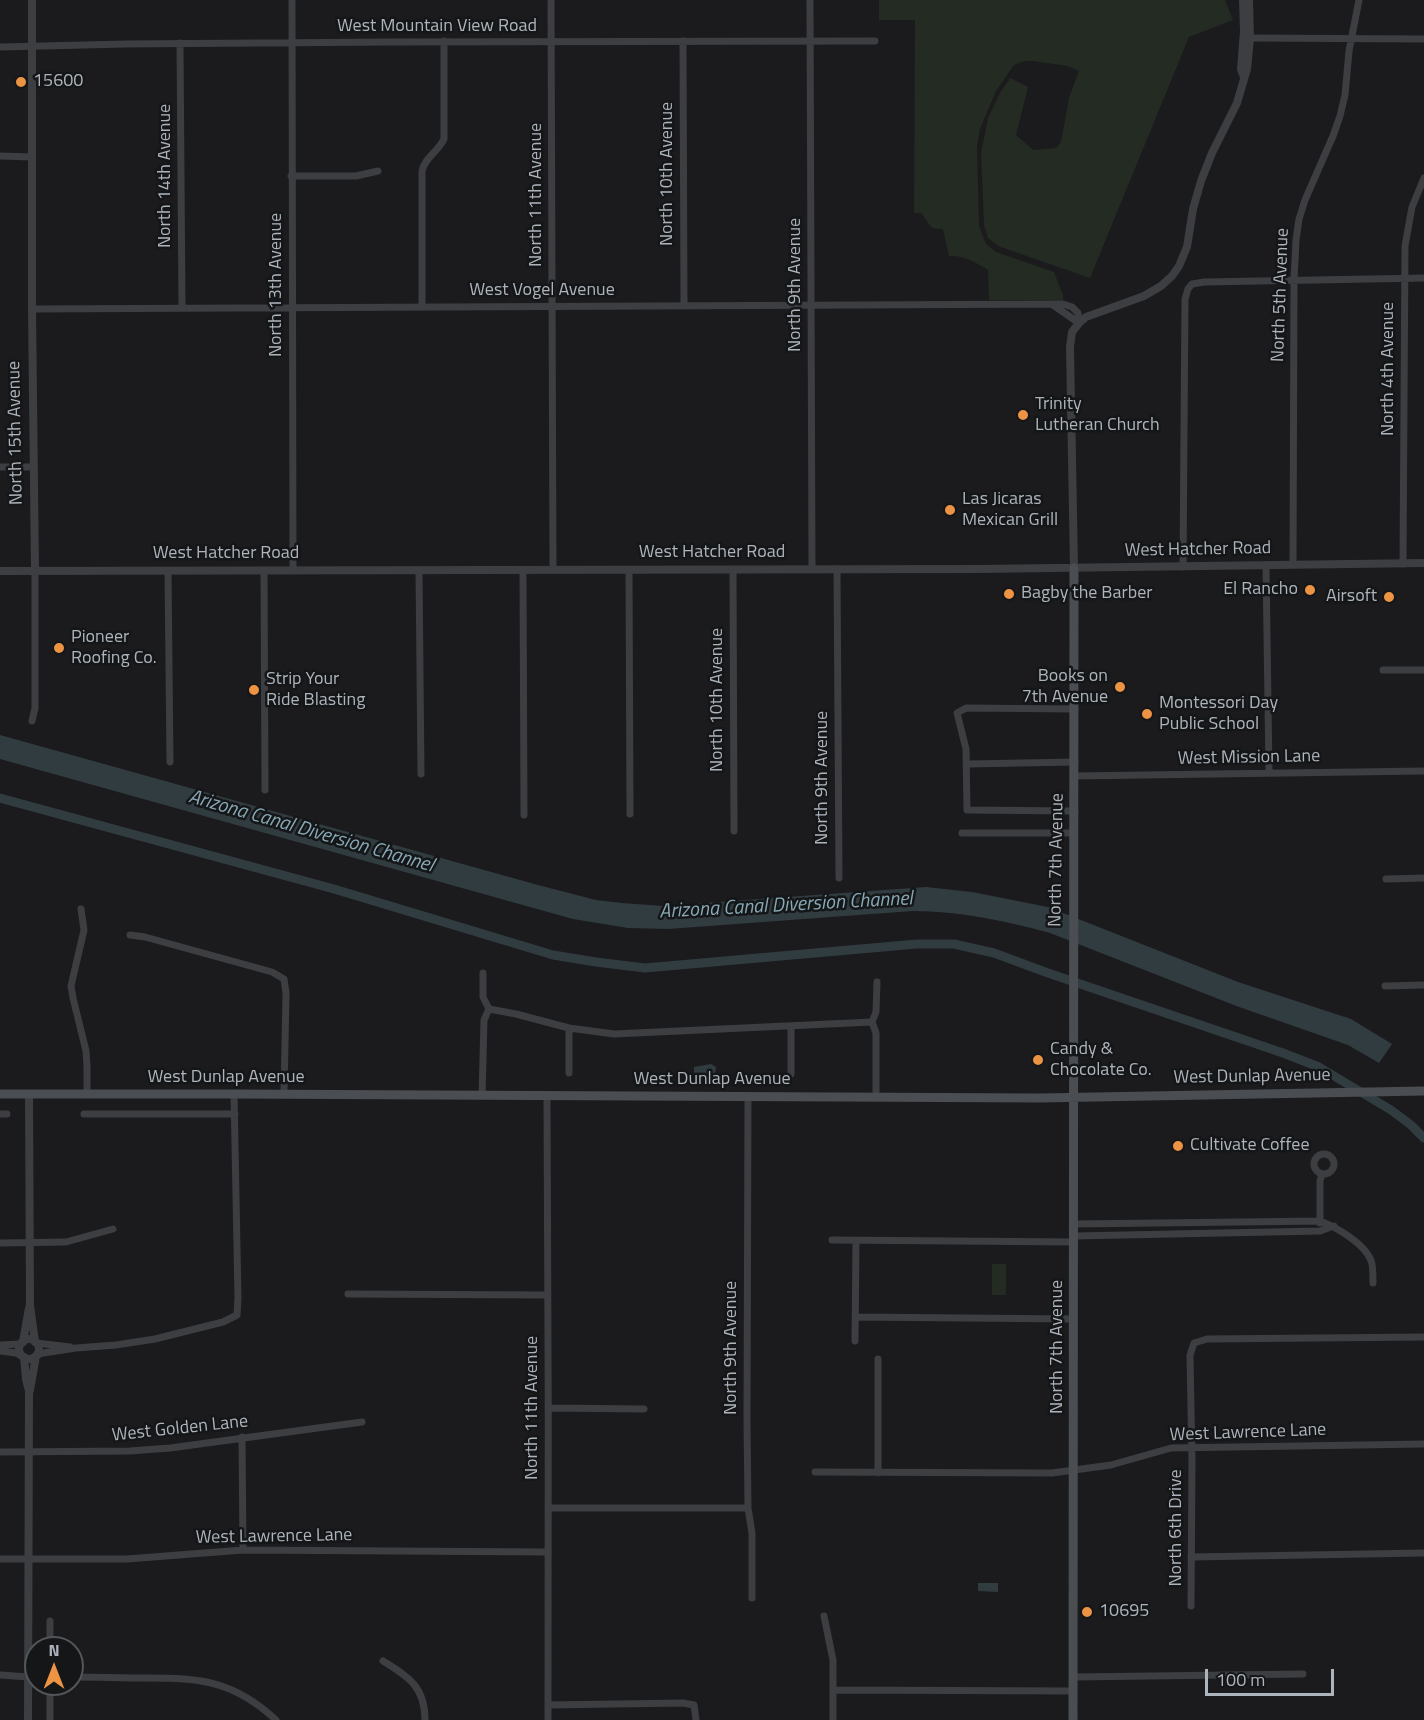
<!DOCTYPE html>
<html>
<head>
<meta charset="utf-8">
<style>
	body { margin:0 }
	#map { position:relative; width:1424px; height:1720px; overflow:hidden; background:#1b1b1d; font-family:"Titillium Web",sans-serif }
	canvas { display:block }
	.north { position:absolute; left:24px; top:1636px; width:60px; height:60px; box-sizing:border-box; background:#151618; border:2px solid #52555a; border-radius:50%; rotate:0deg; font-size:16px; font-weight:700; line-height:24px; text-align:center; color:#aeb4bc }
	.north::after { content:''; display:block; margin:auto; width:21px; height:27px; background:#ec9443; clip-path:polygon(50% 0,100% 100%,50% 72%,0 100%) }
	.scale { position:absolute; left:1205px; top:1669px; width:129px; height:27px; box-sizing:border-box; border:3px solid #aeb4bc; border-top:0; padding-left:8px; font-size:18px; line-height:21px; white-space:nowrap; color:#aeb4bc; -webkit-text-stroke:4px #151618; paint-order:stroke }
</style>
</head>
<body>
<div id="map">
<canvas width="1424" height="1720"></canvas>
<div class="north">N</div>
<div class="scale">100 m</div>
</div>
<script>
const c = document.querySelector('canvas').getContext('2d');
c.lineJoin = 'round';
function fillPath(path, color) { c.fillStyle = color; c.fill(path, 'evenodd'); }
function strokePath(path, color, width, dash) { c.strokeStyle = color; c.lineWidth = width; c.lineCap = dash ? 'butt' : 'round'; c.setLineDash(dash || []); c.stroke(path); }
function drawText(font, color, halo, rows, align = 'center') {
  c.font = font + ' "Titillium Web",sans-serif'; c.lineWidth = 5; c.setLineDash([]); c.textBaseline = 'middle'; c.strokeStyle = halo; c.fillStyle = color; for (const [text, x, y, turn = 0] of rows) {
    c.save(); c.translate(x, y); c.rotate((+turn || 0) * Math.PI / 180); c.textAlign = isNaN(turn) ? turn : align; if (halo) c.strokeText(text, 0, 0); c.fillText(text, 0, 0); c.restore();
  }
}
fillPath(new Path2D(`
	M879,0H1225L1233,20L1189,37L1090,278L998,246L988,238L984,225L981,153L988,118L1000,93L1010,78L1028,87L1016,135L1033,150L1056,148L1061,142L1069,98L1079,71L1068,66L1033,61H1025L1014,65L996,91L980,129L977,146L979,226L986,244L996,252L1054,272L1063,295V300H989L988,270C975,262 964,255 949,256L943,229L932,228L921,213H914L915,20H879Z
	M992,1264H1006V1295H992Z`), '#232b22');
fillPath(new Path2D(`
	M0,735L538,885L596,900L622,903L663,906L926,887L972,892L1048,907L1238,982L1351,1019L1392,1044L1379,1063L1348,1045L1239,1007L1050,933C1006,921 959,911 913,911L668,929L628,928L573,919L0,759Z
	M711,1064L716,1067L715,1073L711,1075L694,1074V1067Z
	M978,1583H998V1592L978,1591Z`), '#313c41');
strokePath(new Path2D(`
	M0,798L334,889L553,955L596,962L645,968L917,944H954L994,953L1048,973L1283,1053L1319,1067L1391,1110L1411,1125L1424,1138`), '#313c41', 9);
strokePath(new Path2D(`
	M292,0L293,571
	M551,0L553,570
	M810,0L812,569
	M1250,38L1424,39
	M683,41L684,306
	M180,43L182,308
	M0,47L126,44L391,42L875,41
	M0,156L32,157
	M291,176H356L378,171
	M1053,305L1079,323
	M422,307V171C425,157 438,152 444,139V41
	M32,309L1063,304L1072,307L1078,313L1079,323
	M0,467H33
	M1403,564L1405,246L1412,207L1424,178
	M1293,565L1294,280L1296,240L1299,219L1305,200L1333,136L1340,116L1345,95L1349,51L1359,0
	M1266,566L1269,772
	M1183,567L1185,299L1188,289L1192,284L1204,282L1424,278
	M733,569L734,831
	M837,569L839,878
	M419,570L421,774
	M523,570L524,815
	M629,570L630,814
	M168,571L170,762
	M264,571L265,790
	M1383,670H1424
	M1075,709L966,708L957,713L966,749L967,810L1075,811
	M32,721L35,708V571
	M967,764L1075,762
	M1075,776L1424,771
	M962,833H1074
	M1386,879L1424,878
	M81,909L84,930L71,986L73,998L86,1051L87,1066V1094
	M130,935L145,937L272,972L284,979L286,993L284,1095
	M1385,986L1424,985
	M489,1009L516,1014L569,1028L614,1034L872,1022
	M791,1026V1074
	M569,1073V1028
	M482,1096L484,1020L489,1009L483,997V973
	M547,1096C549,1304 548,1512 548,1720
	M748,1097L747,1420L748,1508L752,1533V1598
	M876,1098V1033L872,1022L876,1012L877,982
	M0,1114H7
	M84,1114H235
	M1314 1164a10 10 0 1 1 20 0a10 10 0 1 1-20 0Z
	M1320,1223V1181L1322,1174
	M1074,1224L1320,1221C1336,1227 1368,1245 1372,1264C1373,1270 1373,1277 1373,1283
	M1074,1236L1320,1231L1334,1226
	M832,1240L1074,1242
	M0,1243L66,1242L113,1229
	M348,1294L548,1295
	M856,1317L1074,1319
	M855,1341L856,1241
	M36,1343L70,1347
	M0,1345L21,1344
	M0,1351L16,1353L22,1356
	M37,1355L43,1353L76,1348L116,1345L155,1339L223,1322L237,1315L238,1298L234,1094
	M548,1408L644,1409
	M242,1437L243,1550
	M0,1452L130,1451L170,1448L362,1422
	M815,1472L1052,1473L1111,1465L1171,1448L1424,1444
	M878,1473V1359
	M549,1508H748
	M1191,1557L1424,1553
	M0,1559H127L243,1550L548,1552
	M1191,1606L1192,1461L1190,1355L1194,1343L1207,1339L1424,1337
	M824,1616L833,1660V1720
	M50,1621V1648
	M383,1661C409,1677 425,1687 425,1720
	M0,1675L29,1677
	M72,1677C97,1677 122,1678 147,1678C201,1678 234,1681 276,1720
	M1074,1677L1303,1674
	M833,1690L1073,1691
	M548,1705L683,1703L694,1705L696,1720
	M50,1720V1684`), '#3c3e42', 7);
strokePath(new Path2D(`
	M32,0V309L35,571
	M1243,0L1244,31L1241,69L1244,77
	M1074,568L1070,347L1072,332L1079,323L1086,317L1144,296L1161,286L1172,276L1179,266L1187,247L1193,209L1201,181L1212,153L1237,103L1247,69L1250,38L1249,0
	M0,571L979,569L1424,563
	M29,1094L30,1305L35,1342
	M19 1349a10 10 0 1 1 20 0a10 10 0 1 1-20 0Z
	M23,1342L29,1308
	M24,1357L26,1379L29,1391L28,1720
	M30,1390L36,1356`), '#3c3e42', 8);
strokePath(new Path2D(`
	M0,1094H234L1040,1098L1424,1091
	M1073,1720L1074,568`), '#4a4d52', 9);
for (const [x, y, r, color] of [
	[21,82,6,"#ec9443"],
	[1023,415,6,"#ec9443"],
	[950,510,6,"#ec9443"],
	[1310,590,6,"#ec9443"],
	[1009,594,6,"#ec9443"],
	[1389,597,6,"#ec9443"],
	[59,648,6,"#ec9443"],
	[1120,687,6,"#ec9443"],
	[254,690,6,"#ec9443"],
	[1147,714,6,"#ec9443"],
	[1038,1060,6,"#ec9443"],
	[1178,1146,6,"#ec9443"],
	[1087,1612,6,"#ec9443"]
]) { const dot = new Path2D(); dot.arc(x, y, r, 0, 2 * Math.PI); c.fillStyle = color; c.fill(dot); strokePath(dot, '#151618', 2); }
drawText('18px', '#aeb4bc', '#151618', [
	["West Mountain View Road",437,27],
	["North 10th Avenue",668,174,-90],
	["North 14th Avenue",166,176,-90],
	["North 11th Avenue",537,195,-90],
	["North 13th Avenue",277,285,-90],
	["North 9th Avenue",796,285,-90],
	["West Vogel Avenue",542,291],
	["North 5th Avenue",1281,295,-88],
	["North 4th Avenue",1389,369,-90],
	["North 15th Avenue",16,433,-91],
	["West Hatcher Road",1198,550,-1],
	["West Hatcher Road",712,553],
	["West Hatcher Road",226,554],
	["North 10th Avenue",718,700,-90],
	["West Mission Lane",1249,758,-1],
	["North 9th Avenue",823,778,-90],
	["North 7th Avenue",1057,860,-89],
	["West Dunlap Avenue",1252,1077,-1],
	["West Dunlap Avenue",226,1078],
	["West Dunlap Avenue",712,1080],
	["North 7th Avenue",1058,1347,-90],
	["North 9th Avenue",732,1348,-90],
	["North 11th Avenue",533,1408,-90],
	["West Golden Lane",180,1429,-6],
	["West Lawrence Lane",1248,1433,-2],
	["North 6th Drive",1177,1528,-90],
	["West Lawrence Lane",274,1537,-1]
]);
drawText('18px', '#aeb4bc', '#151618', [
	["15600",33,82],
	["Trinity",1035,405],
	["Lutheran Church",1035,426],
	["Las Jicaras",962,500],
	["Mexican Grill",962,521],
	["El Rancho",1298,590,"right"],
	["Bagby the Barber",1021,594],
	["Airsoft",1377,597,"right"],
	["Pioneer",71,638],
	["Roofing Co.",71,659],
	["Books on",1108,677,"right"],
	["7th Avenue",1108,698,"right"],
	["Strip Your",266,680],
	["Ride Blasting",266,701],
	["Montessori Day",1159,704],
	["Public School",1159,725],
	["Candy &",1050,1050],
	["Chocolate Co.",1050,1071],
	["Cultivate Coffee",1190,1146],
	["10695",1099,1612]
], 'left');
drawText('italic 20px', '#87a8b5', '#151618', [
	["Arizona Canal Diversion Channel",311,832,16],
	["Arizona Canal Diversion Channel",786,906,-3]
]);
</script>
</body>
</html>
